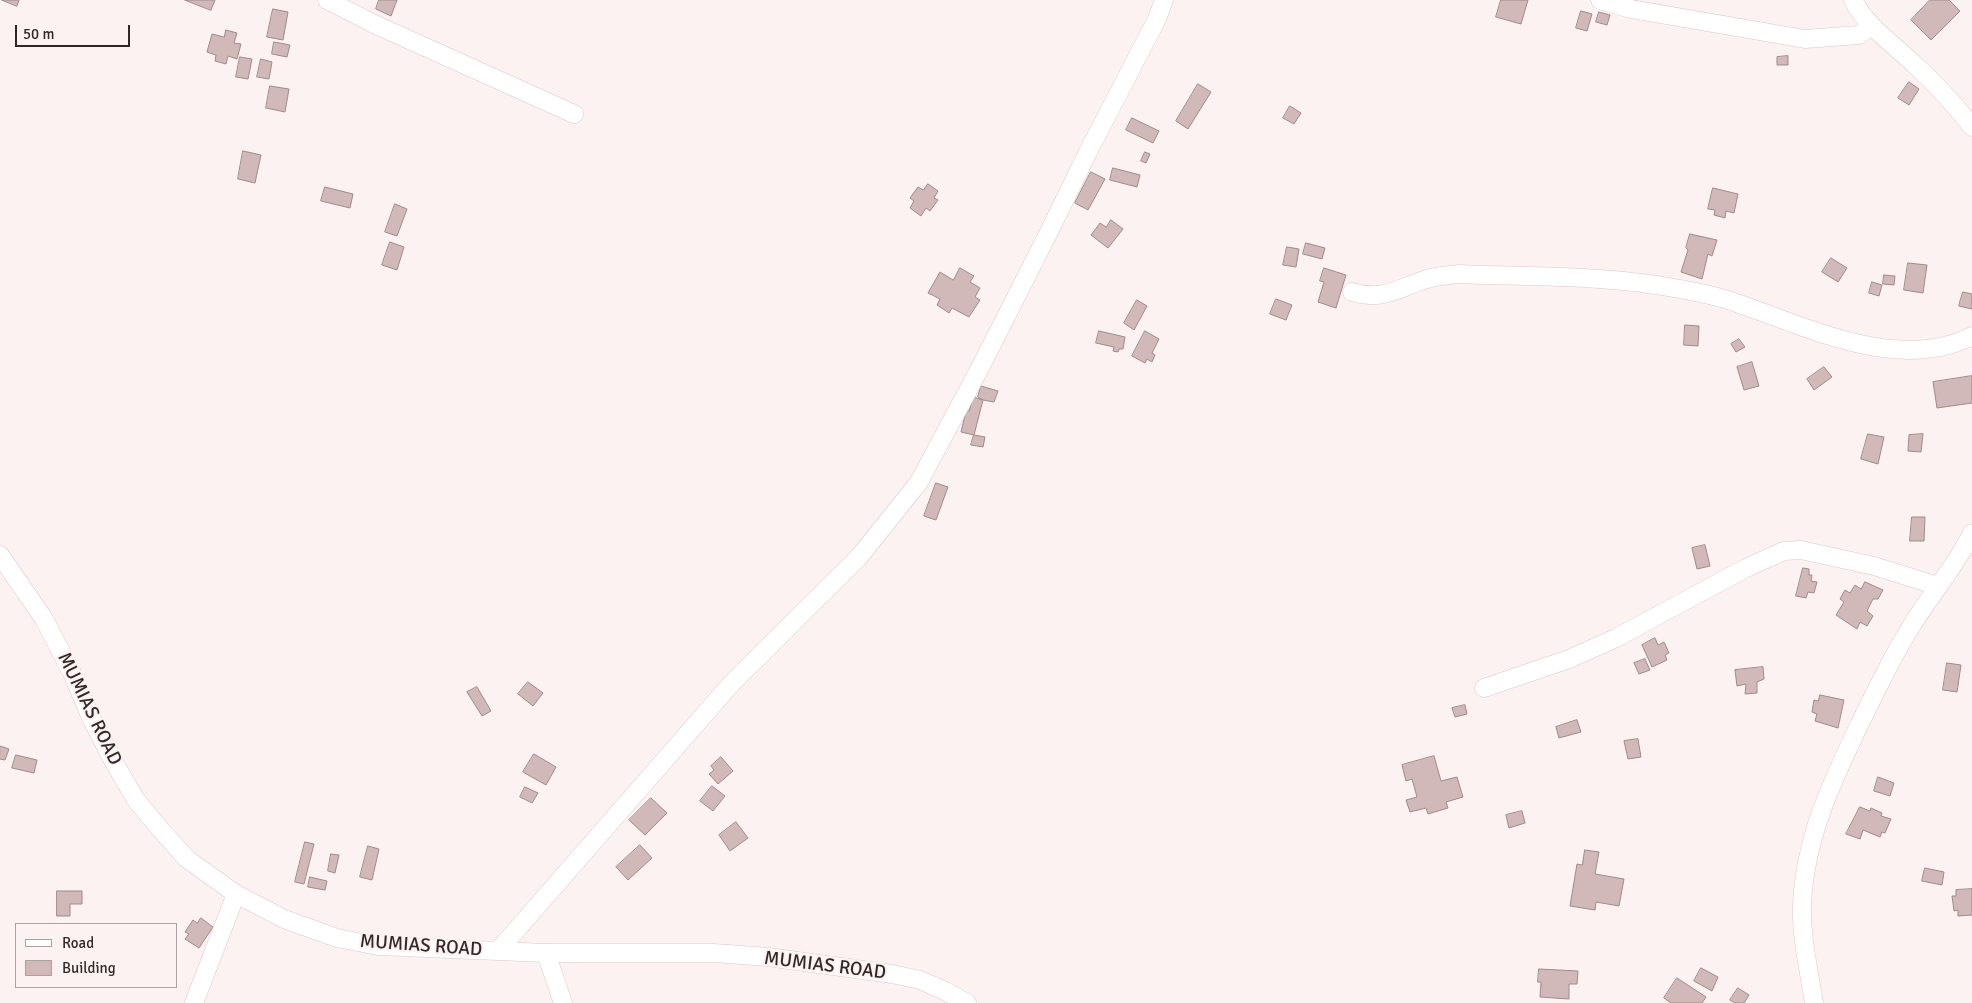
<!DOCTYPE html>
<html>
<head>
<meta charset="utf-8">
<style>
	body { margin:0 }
	#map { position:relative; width:1972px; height:1003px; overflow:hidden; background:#fcf2f2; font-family:Signika,sans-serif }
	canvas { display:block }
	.legend { position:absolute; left:15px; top:923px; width:162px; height:65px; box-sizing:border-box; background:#fcf2f2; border:1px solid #aaa1a1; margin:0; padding:6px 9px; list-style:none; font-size:15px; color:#302827 }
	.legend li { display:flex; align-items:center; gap:10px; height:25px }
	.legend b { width:25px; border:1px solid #aaa1a1 }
	.scale { position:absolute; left:15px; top:25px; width:115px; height:22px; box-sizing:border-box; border:2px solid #302827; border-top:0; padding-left:6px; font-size:15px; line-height:18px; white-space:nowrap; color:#302827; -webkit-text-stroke:4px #fcf2f2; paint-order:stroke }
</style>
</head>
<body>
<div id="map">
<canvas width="1972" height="1003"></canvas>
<ul class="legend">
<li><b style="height:6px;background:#fff"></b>Road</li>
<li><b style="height:14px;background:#d0b9b8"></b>Building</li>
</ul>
<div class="scale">50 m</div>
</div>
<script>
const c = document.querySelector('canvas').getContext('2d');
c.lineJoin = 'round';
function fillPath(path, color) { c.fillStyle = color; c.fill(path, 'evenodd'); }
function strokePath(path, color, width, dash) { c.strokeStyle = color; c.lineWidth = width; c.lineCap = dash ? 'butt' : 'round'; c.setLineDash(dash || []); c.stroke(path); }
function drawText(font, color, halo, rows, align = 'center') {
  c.font = font + ' Signika,sans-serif'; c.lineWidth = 4.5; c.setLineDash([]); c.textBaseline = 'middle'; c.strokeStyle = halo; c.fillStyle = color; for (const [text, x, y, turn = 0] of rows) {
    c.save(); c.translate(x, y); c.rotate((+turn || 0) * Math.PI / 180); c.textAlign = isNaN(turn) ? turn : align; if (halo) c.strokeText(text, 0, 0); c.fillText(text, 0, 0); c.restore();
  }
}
const building = new Path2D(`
	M2,0H19L17,6Z
	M185,0H215L211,10Z
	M379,0H397L391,16L376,9Z
	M1501,0H1528L1521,24L1496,17Z
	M1930,0H1949L1960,11L1931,40L1911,20Z
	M273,9L288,12L283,40L267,37Z
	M1581,11L1592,14L1587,31L1576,28Z
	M1599,12L1610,15L1607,25L1596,22Z
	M226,30L237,33L234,43L241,44L237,59L228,56L226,64L215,61L216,55L207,52L212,34L224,37Z
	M274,42L290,45L287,57L272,54Z
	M1788,56V65H1777V57Z
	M240,57L252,59L248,79L236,77Z
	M261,59L272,62L269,79L257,77Z
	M1909,82L1919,89L1909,105L1898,98Z
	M1198,84L1211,92L1188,129L1176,121Z
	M270,86L289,89L285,112L266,108Z
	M1290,106L1301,113L1294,124L1283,118Z
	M1132,118L1159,131L1153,143L1126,130Z
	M243,151L261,155L255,183L238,179Z
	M1145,152L1150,154L1146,163L1141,161Z
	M1113,168L1140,175L1137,187L1110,180Z
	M1091,172L1105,179L1088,210L1075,203Z
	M928,184L938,191L934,198L938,200L930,211L926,208L921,216L910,208L914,201L910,198L918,187L923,190Z
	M325,187L353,194L350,208L321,201Z
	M1713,188L1738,194L1734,213L1726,211L1725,218L1714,215L1715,210L1708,209Z
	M395,204L407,209L397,236L385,232Z
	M1111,220L1123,229L1108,248L1091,235L1100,223L1106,227Z
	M1690,234L1717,240L1712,256L1708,254L1702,279L1681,272L1688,250L1686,248Z
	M390,242L404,247L397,270L382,265Z
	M1306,243L1325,248L1322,259L1303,254Z
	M1287,247L1299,249L1296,267L1283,265Z
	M1831,258L1847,268L1838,282L1822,272Z
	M1908,263L1927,265L1923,293L1904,290Z
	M960,268L974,276L970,282L980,288L975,297L980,300L969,317L952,308L949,313L937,305L940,299L928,293L940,272L953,280Z
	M1324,268L1346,275L1336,308L1318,302L1324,282L1320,281Z
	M1884,275L1895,276L1894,285L1883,284Z
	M1872,282L1882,285L1879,296L1869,293Z
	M1963,292L1972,294V309L1959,306Z
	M1276,299L1292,305L1286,320L1270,314Z
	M1137,300L1147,306L1134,330L1124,323Z
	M1685,325L1699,326L1698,346L1684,345Z
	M1099,331L1125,337L1123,349H1119L1118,352L1113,351L1114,347L1096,343Z
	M1145,331L1159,339L1152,353L1155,355L1152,362L1147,359L1145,363L1132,356Z
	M1739,339L1745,347L1736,352L1731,344Z
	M1752,362L1759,386L1744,390L1737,367Z
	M1824,367L1832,377L1814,390L1807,379Z
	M1972,376V403L1937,408L1933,382Z
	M981,386L998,391L994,402L983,400L978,397Z
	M973,397L983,400L974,435L961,432L966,411H969Z
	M1868,434L1884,437L1878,464L1861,459Z
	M1923,434L1921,452L1908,451L1909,435Z
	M974,435L985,437L983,447L971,445Z
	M936,483L948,487L936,520L924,516Z
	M1912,517H1925L1924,541H1910Z
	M1705,545L1710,566L1697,569L1692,548Z
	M1803,568L1809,569V575H1812L1811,581L1817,582L1814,593L1808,592L1806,598L1796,596Z
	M1865,582L1883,590L1878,599H1873L1867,611L1873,616L1867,626L1860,622L1857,629L1836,615L1844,602L1840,599L1845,590L1850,593L1855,585L1861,589Z
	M1655,638L1658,645L1664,642L1669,653L1665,655L1667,660L1652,667L1642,645Z
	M1645,659L1650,670L1639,674L1634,663Z
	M1947,663L1961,665L1957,692L1943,690Z
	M1763,667L1764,679L1757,682V693L1745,694L1746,684L1737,686L1735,670Z
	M528,682L543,693L533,706L518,694Z
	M477,687L491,711L482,716L467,692Z
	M1820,695L1844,700L1838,728L1815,721L1817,714L1812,712L1814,700L1818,701Z
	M1465,705L1467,714L1455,717L1452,708Z
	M1577,720L1581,732L1559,738L1556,727Z
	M1638,739L1641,757L1628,759L1624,741Z
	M0,746L9,749L5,760L0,759Z
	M534,754L556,767L546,785L523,772Z
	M16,755L37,760L34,773L12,768Z
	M1434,756L1441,781L1457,777L1463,797L1446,802L1448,808L1428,814L1426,808L1410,812L1406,800L1417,797L1412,779L1406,781L1402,765Z
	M721,757L733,771L718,784L709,774L714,770L711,766Z
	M1878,777L1894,783L1890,796L1874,791Z
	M712,786L725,796L713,811L700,801Z
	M525,787L538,793L532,803L520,797Z
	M651,798L667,813L645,835L629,820Z
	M1860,807L1870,811L1871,808L1882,813L1881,816L1891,819L1885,833L1882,832L1880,837L1863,830L1860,839L1846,834Z
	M1522,811L1525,823L1509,828L1506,815Z
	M736,822L748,838L730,851L719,835Z
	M305,842L314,844L304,884L295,882Z
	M640,845L652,858L628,880L616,867Z
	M368,846L379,849L372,880L360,877Z
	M1585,850L1599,852L1595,874L1624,879L1619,906L1596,902L1595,910L1570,906L1577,864L1582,865Z
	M331,854L339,855L335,873L328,871Z
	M1925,868L1944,872L1942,885L1922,881Z
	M310,877L327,881L325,890L308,887Z
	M1972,889V915L1958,916V910L1954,911L1952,896H1956V890Z
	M57,891H82V904H70V916H57Z
	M201,918L213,927L199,948L185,939L189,934L185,932L193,920L197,923Z
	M1701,968L1718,977L1712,991L1694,981Z
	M1539,969L1578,971L1577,984H1569V999L1540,997L1541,982H1538Z
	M1677,978L1706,997L1702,1003H1671L1664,998Z
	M1738,988L1749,995L1744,1003H1735L1730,1000Z`);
fillPath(building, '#d0b9b8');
strokePath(building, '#9f8a89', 1);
const minor = new Path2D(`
	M327,0L374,24L574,114
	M1600,0L1631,9L1805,39L1859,35L1872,26
	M1853,0C1867,27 1893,44 1914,64C1935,83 1955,105 1972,127
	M1352,292C1382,301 1397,289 1424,280C1436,276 1447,275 1459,274C1525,277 1592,275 1656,285C1681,289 1707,293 1731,301C1803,325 1897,374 1972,336
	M0,555L44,619L72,673L92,720L115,764L136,800L161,830L187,859L236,894L284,919L337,938L378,946L546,953H714L768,957L892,974L920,980L945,991L967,1003
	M1484,688L1569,659L1616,638L1746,568L1784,551L1801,550L1874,566L1938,586
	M498,951L731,684L859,557L919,482L982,364L1049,232L1088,152L1157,19L1164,0
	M546,953L563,1003
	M194,1003L236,894
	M1814,1003C1809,971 1801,937 1802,905C1805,836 1833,780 1862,719C1878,687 1893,655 1912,625C1931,594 1956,566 1972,533`);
strokePath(minor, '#dec7c6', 19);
strokePath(minor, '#fff', 18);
drawText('19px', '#302827', '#fcf2f2', [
	["MUMIAS ROAD",89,709,64],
	["MUMIAS ROAD",421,946,4],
	["MUMIAS ROAD",825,966,7]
]);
</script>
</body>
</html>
